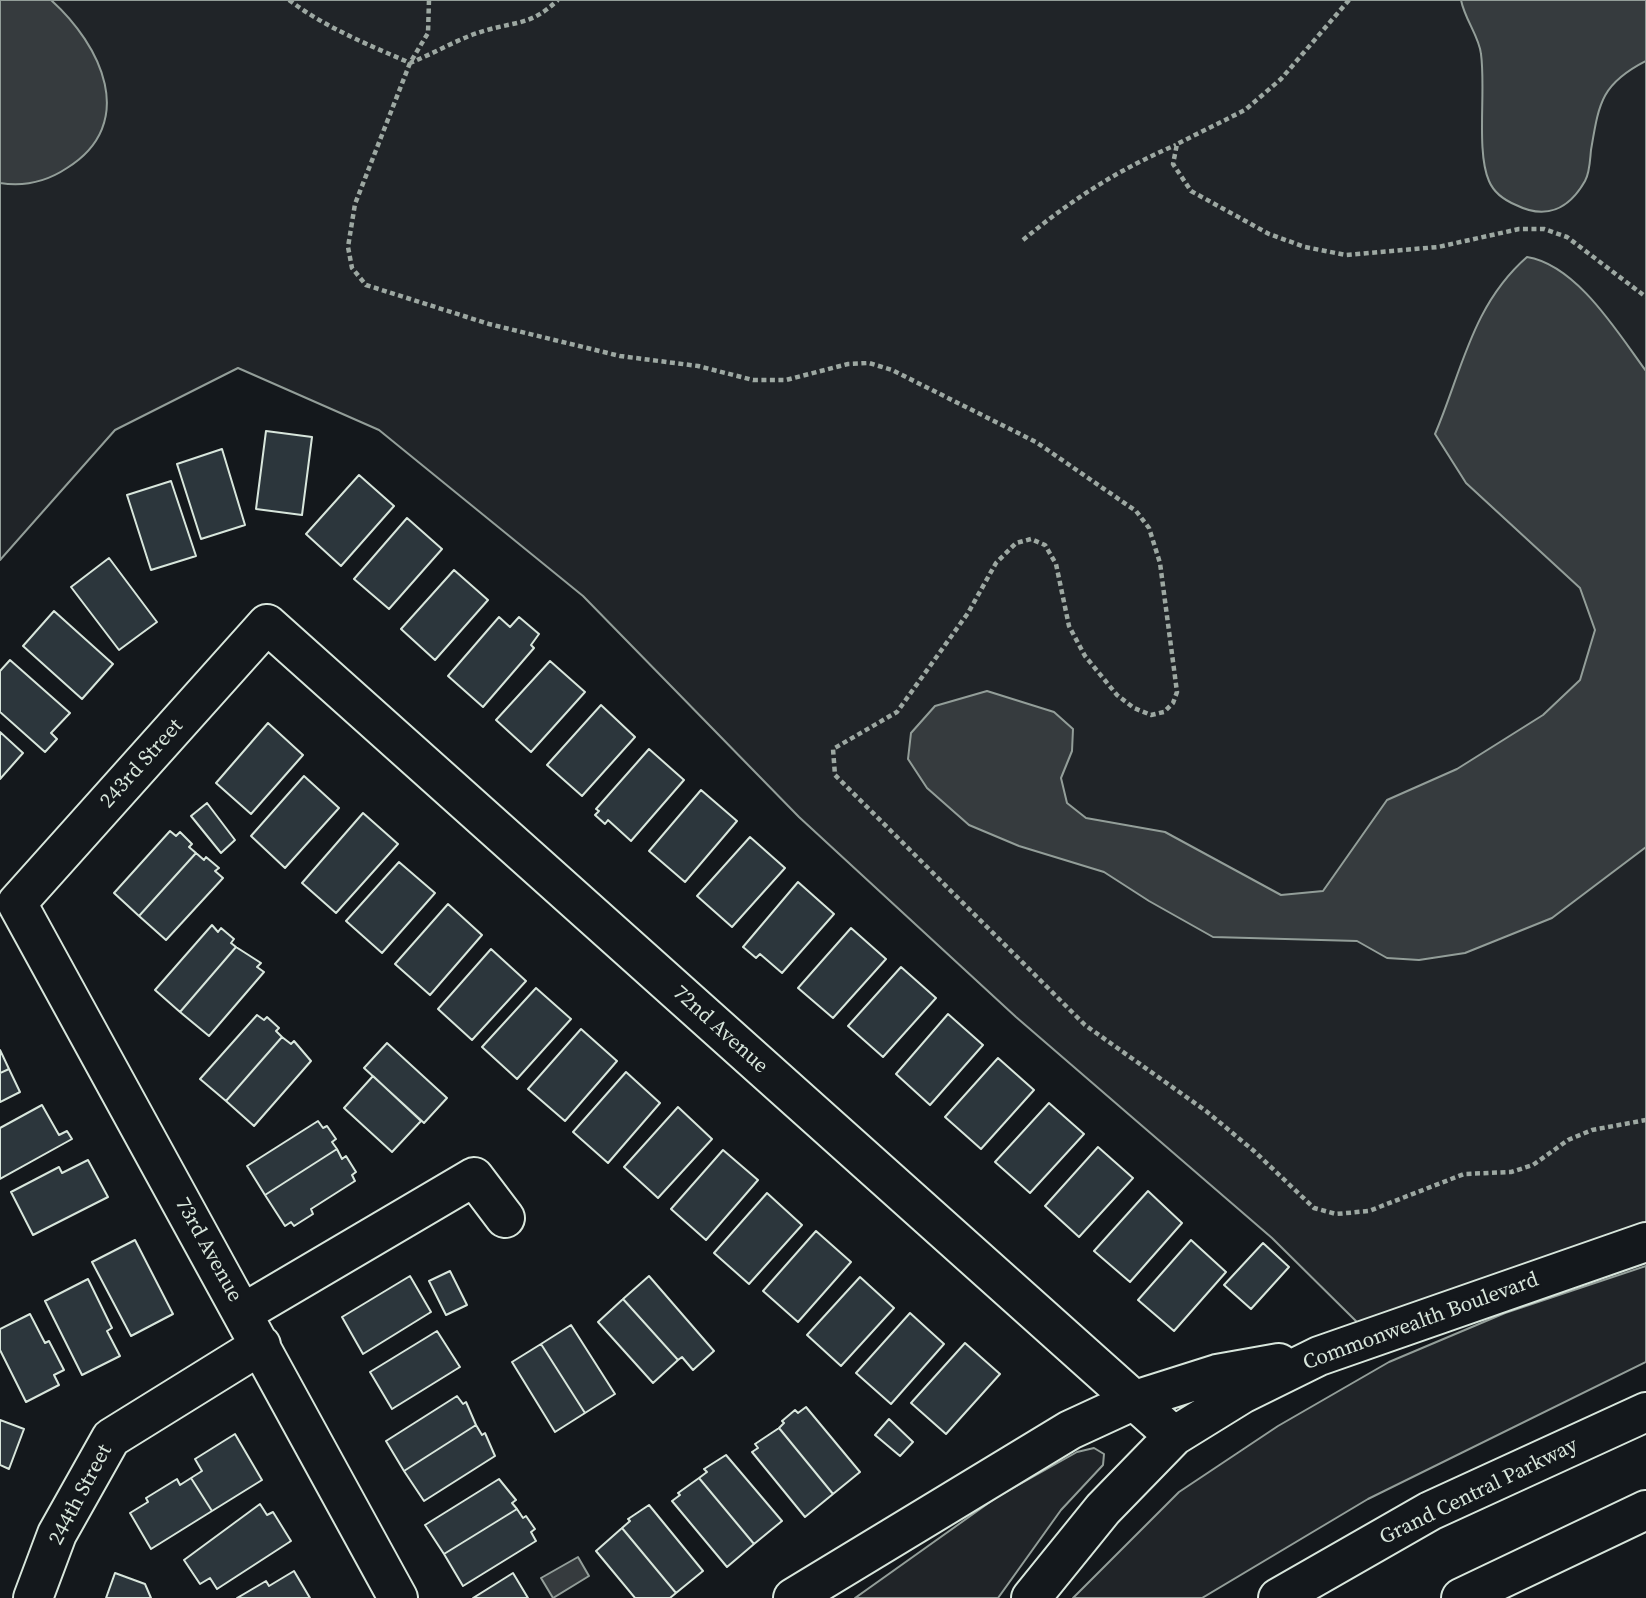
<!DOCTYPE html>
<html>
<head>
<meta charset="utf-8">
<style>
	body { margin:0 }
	canvas { display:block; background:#14181c }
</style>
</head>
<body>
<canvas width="1646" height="1598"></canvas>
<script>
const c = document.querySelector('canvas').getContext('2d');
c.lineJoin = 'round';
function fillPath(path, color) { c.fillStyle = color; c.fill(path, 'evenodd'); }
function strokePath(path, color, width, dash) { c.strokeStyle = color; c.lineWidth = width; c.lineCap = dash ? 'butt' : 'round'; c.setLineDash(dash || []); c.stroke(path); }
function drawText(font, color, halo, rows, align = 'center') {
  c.font = font + ' "Source Serif 4",serif'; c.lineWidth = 5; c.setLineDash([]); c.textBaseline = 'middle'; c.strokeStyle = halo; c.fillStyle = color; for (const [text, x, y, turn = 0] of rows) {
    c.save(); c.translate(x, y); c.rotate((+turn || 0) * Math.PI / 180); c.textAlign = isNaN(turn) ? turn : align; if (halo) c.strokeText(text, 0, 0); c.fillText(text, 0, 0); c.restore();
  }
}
const green = new Path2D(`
	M0,0H1646V1225L1361,1326L1272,1238L1016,1017L799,817L583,596L379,430L238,368L115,430L0,560Z
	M1646,1266V1362L1368,1499L1202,1598H1073L1179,1492L1278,1426L1389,1362L1505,1313Z
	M1094,1448L1104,1454L1103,1465L1061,1510L998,1598H855L997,1497L1077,1452Z`);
fillPath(green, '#202428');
strokePath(green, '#939e99', 2);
const water = new Path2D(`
	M0,0H51C101,45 139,123 67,168C46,182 25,187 0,183Z
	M1461,0H1646V61C1601,84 1599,103 1591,150C1590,159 1590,172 1585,181C1569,209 1546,220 1516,205C1504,200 1494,193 1489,181C1476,152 1486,90 1481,54C1479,36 1465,20 1461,0Z
	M1527,257C1577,265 1618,333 1646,371V847L1552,918L1465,953L1419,960L1387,958L1357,941L1213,937L1149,901L1104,872L1019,846L969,825L927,788L908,759L911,733L935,706L987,691L1054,712L1073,729L1072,751L1061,778L1067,803L1086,818L1165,832L1281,895L1323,891L1387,800L1457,769L1543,715L1580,680L1595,630L1580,588L1466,483L1435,434C1462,371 1472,305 1527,257Z
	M578,1557L589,1576L553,1598L541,1578Z`);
fillPath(water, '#363b3e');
strokePath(water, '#939e99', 2);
const building = new Path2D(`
	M266,431L312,437L302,515L256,509Z
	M222,449L245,525L201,539L177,464Z
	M359,475L394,506L341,566L306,534Z
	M171,481L196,556L151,570L127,495Z
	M407,518L442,549L389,609L354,579Z
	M109,558L157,622L119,650L71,587Z
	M454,570L488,600L435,660L401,629Z
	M54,611L113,664L82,699L23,646Z
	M499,617L510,627L519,617L539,634L531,645L534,648L483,707L448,676Z
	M10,660L70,713L51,733L57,739L45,752L0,712V671Z
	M550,661L585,692L531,752L496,720Z
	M601,705L635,737L582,796L547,765Z
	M268,723L303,755L251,814L216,783Z
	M0,732L23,753L0,779Z
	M649,749L684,780L631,841L608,820L605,824L595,815L599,811L596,809Z
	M304,776L339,808L285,868L251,836Z
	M701,790L737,821L685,882L649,851Z
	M207,803L235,840L221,853L191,816Z
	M363,813L398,844L336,913L302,883Z
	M170,831L176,836L180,832L192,844L189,847L196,853L139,916L114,893Z
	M750,837L785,868L732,927L697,896Z
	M196,853L204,860L206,857L219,868L215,871L223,878L166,940L139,916Z
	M399,862L435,893L382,953L346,921Z
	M798,882L834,914L782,973L760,954L756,958L743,947Z
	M448,904L482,935L430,995L395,964Z
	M212,925L218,932L221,928L234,939L231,943L236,947L180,1012L155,990Z
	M851,928L886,959L833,1018L798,988Z
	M236,947L261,963L257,967L264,972L209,1036L180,1012Z
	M491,949L526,981L472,1040L438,1009Z
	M901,967L936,998L883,1057L848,1026Z
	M536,988L571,1019L517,1079L482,1047Z
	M948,1014L983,1045L930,1105L896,1074Z
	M257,1015L264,1020L267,1017L279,1028L276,1031L282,1037L226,1101L200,1079Z
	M581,1029L617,1061L565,1121L528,1089Z
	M282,1037L291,1044L294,1041L311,1061L254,1126L226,1101Z
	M387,1043L447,1098L424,1123L364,1068Z
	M0,1050L9,1069L0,1073Z
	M998,1058L1034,1090L981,1149L945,1117Z
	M9,1069L20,1092L0,1102V1073Z
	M626,1072L660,1103L608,1163L573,1132Z
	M373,1076L421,1121L392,1152L344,1108Z
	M1049,1103L1084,1134L1030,1193L995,1162Z
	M42,1105L59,1135L67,1131L72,1139L0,1179V1128Z
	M678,1107L712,1139L658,1198L624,1167Z
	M318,1121L323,1128L327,1126L336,1139L332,1142L337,1149L265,1195L247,1166Z
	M1098,1147L1133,1178L1079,1237L1045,1206Z
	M337,1149L342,1159L346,1156L356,1172L352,1175L355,1181L311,1209L313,1214L294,1226L291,1222L285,1226L265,1195Z
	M723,1150L758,1180L706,1240L671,1209Z
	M88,1160L108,1197L33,1235L11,1192L59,1167L62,1173Z
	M1148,1191L1182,1223L1130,1282L1094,1251Z
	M767,1193L802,1225L749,1284L714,1253Z
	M816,1231L851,1262L798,1322L763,1291Z
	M135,1240L173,1314L131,1336L92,1262Z
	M1191,1240L1226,1272L1174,1331L1138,1300Z
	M1263,1243L1289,1267L1251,1309L1224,1285Z
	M450,1271L467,1305L446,1315L429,1281Z
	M410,1276L431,1312L363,1354L342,1317Z
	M649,1276L714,1351L693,1370L682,1357L678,1360L623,1299Z
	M860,1277L894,1308L841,1366L807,1335Z
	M88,1279L112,1328L107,1331L120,1356L82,1375L45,1301Z
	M623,1299L678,1360L653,1383L598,1322Z
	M910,1313L944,1344L891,1404L856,1373Z
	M30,1314L45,1343L49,1341L64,1370L54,1375L59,1385L26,1402L0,1350V1329Z
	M571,1325L615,1394L585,1413L541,1344Z
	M437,1331L460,1367L392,1409L370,1372Z
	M965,1343L1000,1374L946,1434L911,1403Z
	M541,1344L585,1413L555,1432L512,1362Z
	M457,1396L463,1404L466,1402L476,1425L404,1471L386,1441Z
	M806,1407L860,1472L833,1494L779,1428L784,1423L782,1421L795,1410L798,1413Z
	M889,1419L913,1442L900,1456L875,1435Z
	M0,1420L24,1429L9,1469L0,1465Z
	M476,1425L482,1435L485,1433L495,1456L424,1501L404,1471Z
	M779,1428L833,1494L805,1517L752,1452L758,1448L755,1444Z
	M235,1434L262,1480L212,1511L191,1478L202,1471L195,1459Z
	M726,1455L782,1521L754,1544L699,1478L707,1472L704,1469Z
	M191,1478L212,1511L151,1549L130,1513L148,1502L146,1498L177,1479L180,1485Z
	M699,1478L754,1544L727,1567L672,1501L680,1495L678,1493Z
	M499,1479L516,1500L512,1503L517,1509L444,1554L425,1525Z
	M260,1504L267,1515L273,1512L291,1541L217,1589L210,1578L200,1584L184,1560Z
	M649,1505L703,1571L676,1593L622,1528L630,1521L628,1519Z
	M517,1509L523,1518L526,1516L535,1529L531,1532L536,1541L463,1586L444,1554Z
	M622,1528L676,1593L670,1598H635L596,1551Z
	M294,1571L310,1598H237L266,1581L269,1586Z
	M115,1573L145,1584L151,1598H106Z
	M513,1573L528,1598H473Z`);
fillPath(building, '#2c363c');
strokePath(building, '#d8e6dc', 2);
const minor = new Path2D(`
	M243,1313L474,1177L505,1218
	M33,1598L57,1534L111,1438L261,1345
	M398,1598L17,903L267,624L1174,1436
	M793,1598L1070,1430L1135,1400L1217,1374L1279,1363
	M1031,1598L1103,1509L1174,1436L1242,1394L1319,1356L1646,1242`);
const highway = new Path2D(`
	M1278,1598L1430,1511L1646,1412
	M1461,1598L1646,1510`);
strokePath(minor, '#d8e6dc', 42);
strokePath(highway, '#d8e6dc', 42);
strokePath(new Path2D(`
	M289,0C326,28 369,45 410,63C435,53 461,37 487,30C519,21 531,25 558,0
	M429,0L428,33L410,63L355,204L348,247L352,268L366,285L489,324L620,356L698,366L753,380H786L848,364L869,363L892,370L1036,442L1136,511L1149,528L1160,563L1177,692L1173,703L1164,712L1151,715L1134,708L1117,695L1085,656L1069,626L1056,564L1045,545L1031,539L1016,543L996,563L968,613L897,712L833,749L835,775L1085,1025L1206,1111L1254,1151L1314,1208L1336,1214L1369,1211L1464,1174L1511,1172L1533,1165L1568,1140L1592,1130L1646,1120
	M1349,0L1281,79L1245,110L1177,144L1173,164L1191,191L1269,234L1305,247L1346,255L1438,247L1519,229H1544L1567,237L1646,297
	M1023,240C1071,200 1119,169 1176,145`), '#9da8a2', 4.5, [5, 3.5]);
strokePath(minor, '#14181c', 38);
strokePath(highway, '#14181c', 38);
drawText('21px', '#d8e6dc', '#14181c', [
	["243rd Street",142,764,-48],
	["72nd Avenue",720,1030,42],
	["73rd Avenue",208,1250,61],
	["Commonwealth Boulevard",1421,1322,-20],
	["Grand Central Parkway",1479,1492,-26],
	["244th Street",81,1495,-62]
]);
</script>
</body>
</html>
